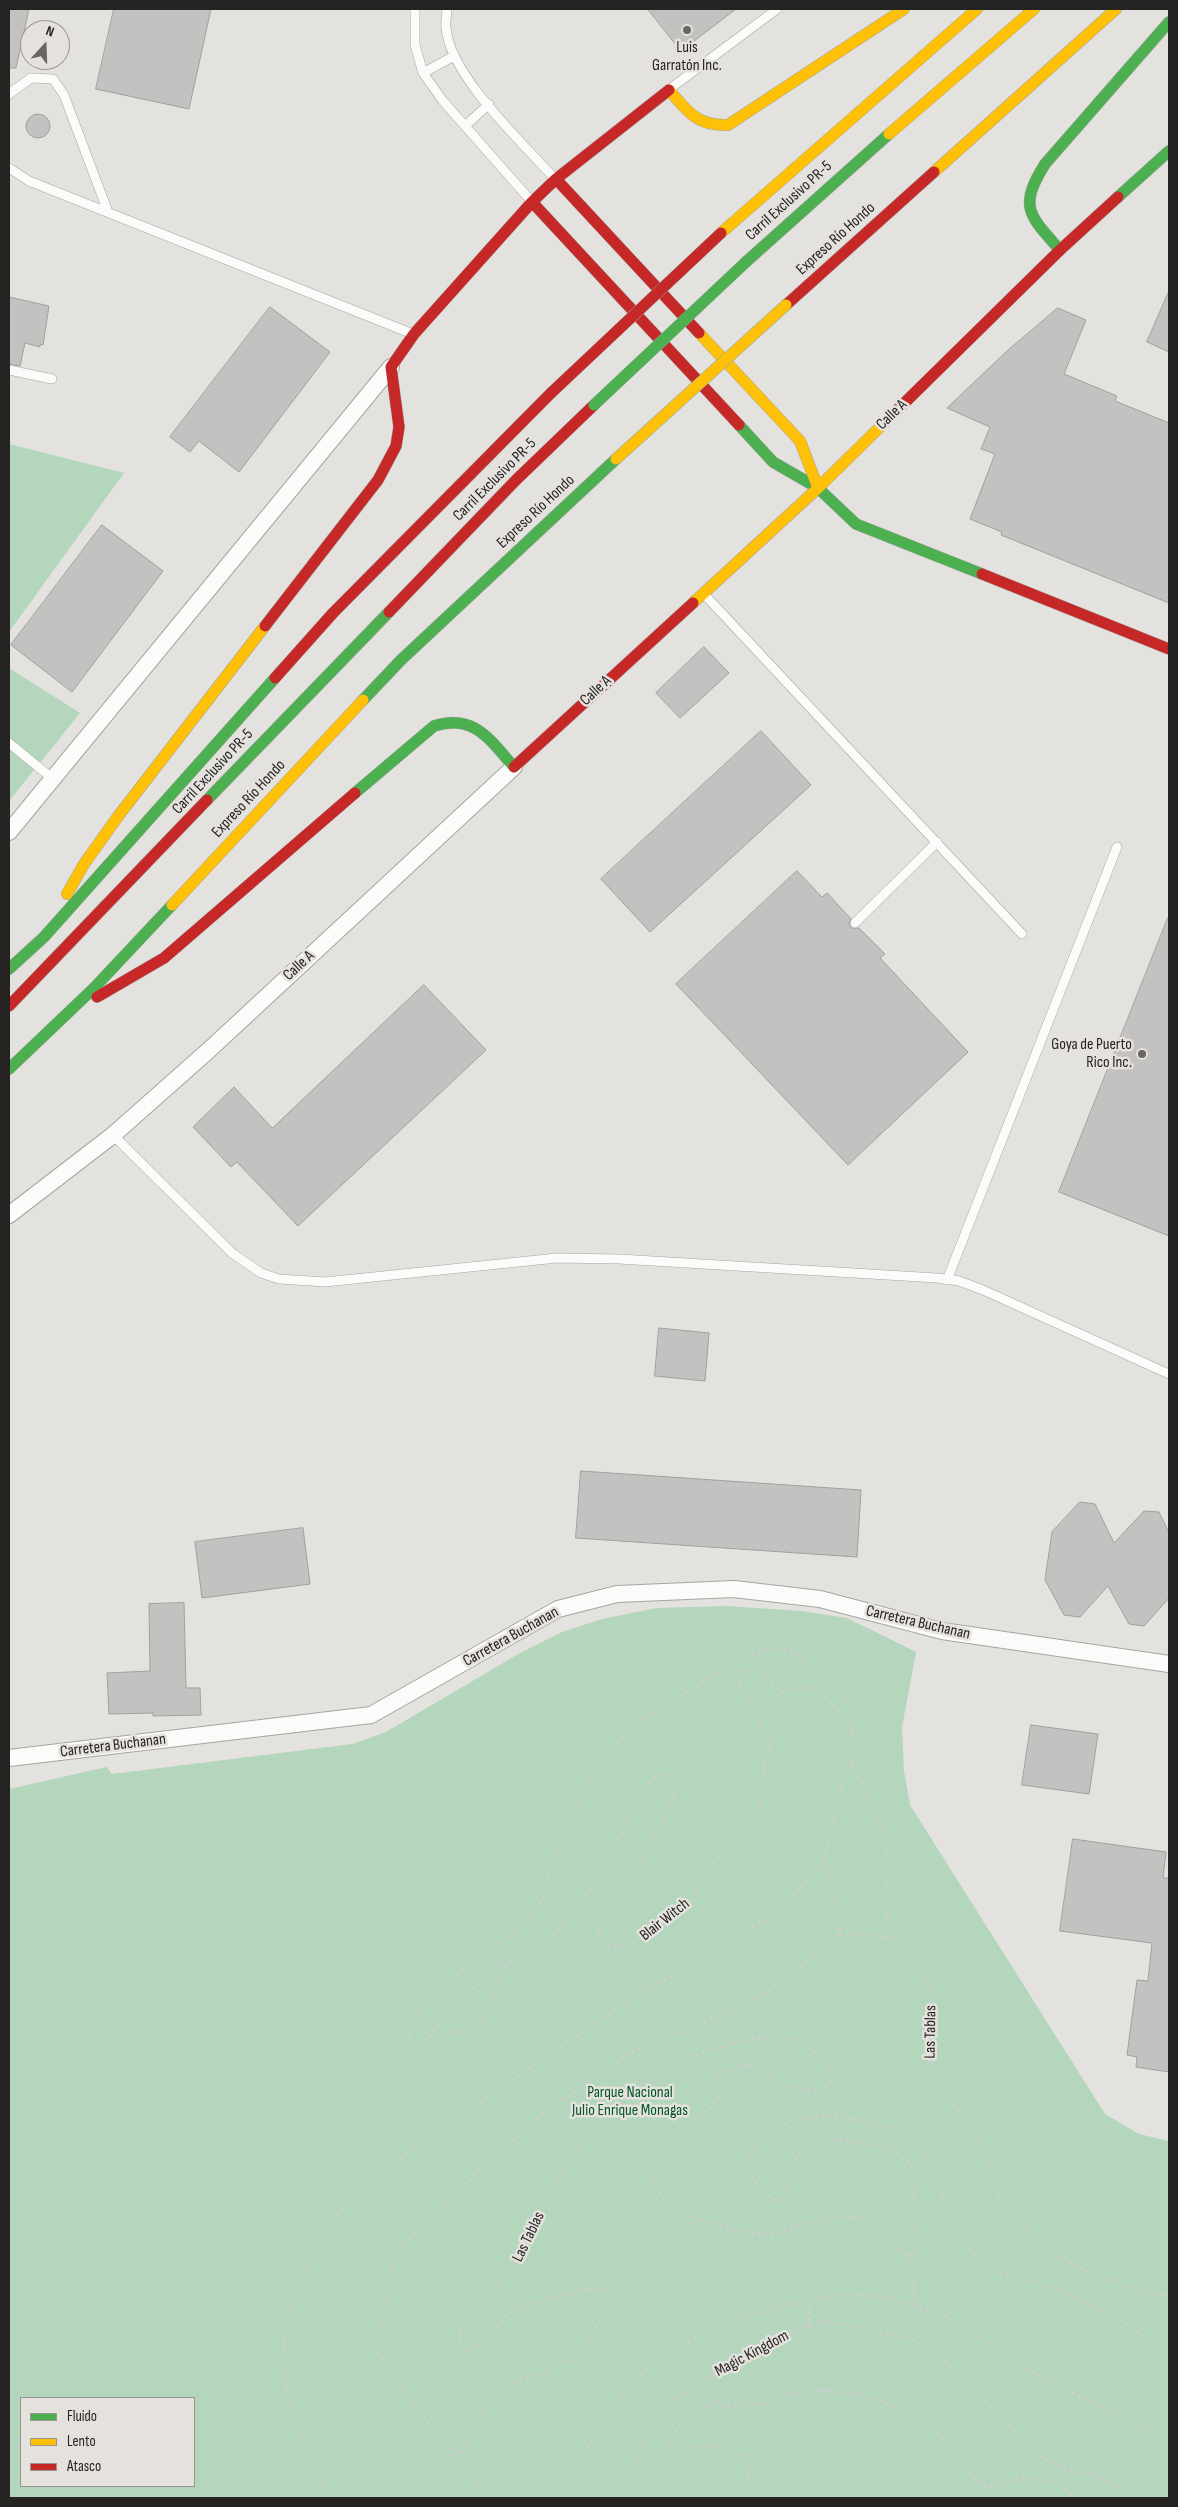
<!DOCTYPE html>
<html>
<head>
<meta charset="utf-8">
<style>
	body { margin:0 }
	#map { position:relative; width:1178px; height:2507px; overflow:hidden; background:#e4e2df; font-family:"Sofia Sans Condensed",sans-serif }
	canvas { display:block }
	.frame { position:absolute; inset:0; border:10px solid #242322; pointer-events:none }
	.legend { position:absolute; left:20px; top:2397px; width:175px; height:90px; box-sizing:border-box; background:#e5e2de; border:1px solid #989693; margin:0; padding:6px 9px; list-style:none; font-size:15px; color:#242322 }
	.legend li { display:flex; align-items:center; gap:10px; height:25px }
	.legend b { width:25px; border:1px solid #989693 }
	.north { position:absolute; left:20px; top:20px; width:50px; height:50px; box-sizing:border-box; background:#e5e2de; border:1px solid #989693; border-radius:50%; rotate:20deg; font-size:14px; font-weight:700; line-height:20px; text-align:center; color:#242322 }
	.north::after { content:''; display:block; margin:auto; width:18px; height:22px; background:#676664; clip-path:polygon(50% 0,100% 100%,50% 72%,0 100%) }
</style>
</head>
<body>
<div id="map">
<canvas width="1178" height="2507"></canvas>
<div class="frame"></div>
<ul class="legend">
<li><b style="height:6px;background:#4caf50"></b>Fluido</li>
<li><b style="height:6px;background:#ffc107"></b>Lento</li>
<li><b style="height:6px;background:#c62828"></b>Atasco</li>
</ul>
<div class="north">N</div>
</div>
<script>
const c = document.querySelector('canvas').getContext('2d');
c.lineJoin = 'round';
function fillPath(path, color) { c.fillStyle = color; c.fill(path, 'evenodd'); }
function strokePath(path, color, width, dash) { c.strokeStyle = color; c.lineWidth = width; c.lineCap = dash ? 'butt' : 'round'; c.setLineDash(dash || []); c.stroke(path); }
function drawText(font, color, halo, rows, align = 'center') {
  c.font = font + ' "Sofia Sans Condensed",sans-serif'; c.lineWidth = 5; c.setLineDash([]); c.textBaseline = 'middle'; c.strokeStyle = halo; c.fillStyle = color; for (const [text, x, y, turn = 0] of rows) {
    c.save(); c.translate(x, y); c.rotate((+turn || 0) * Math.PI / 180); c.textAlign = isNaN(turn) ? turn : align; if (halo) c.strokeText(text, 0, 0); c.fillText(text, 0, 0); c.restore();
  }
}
fillPath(new Path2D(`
	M9,444L124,473L9,632Z
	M9,668L80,713L9,801Z
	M726,1606L801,1611L847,1618L916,1652L902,1727L904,1771L910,1805L1105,2114L1139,2134L1169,2141V2498H9V1789L107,1767L112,1774L352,1744L386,1732L520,1653L562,1632L602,1619L656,1608ZM21,2398H194V2486H21Z`), '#b4d6bc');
const building = new Path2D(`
	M9,9H29L16,68H9Z
	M114,9H211L189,109L96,89Z
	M648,9H736L681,51Z
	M26 126a12 12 0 1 1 24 0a12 12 0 1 1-24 0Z
	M1169,291V352L1147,342Z
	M9,297L49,306L43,345L40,344V347L25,343L20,366L9,364Z
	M270,307L330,352L239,472L199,441L190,452L170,437Z
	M1058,308L1086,320L1064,374L1117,396L1115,401L1169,423V603L1001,535L1002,532L970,519L995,454L981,449L990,427L947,408L1007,351Z
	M102,525L163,571L72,692L11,645Z
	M704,647L729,673L680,718L656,693Z
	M761,731L811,785L650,932L601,879Z
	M797,871L822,897L827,893L851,919L849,924L851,928H859L885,954L880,958L968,1052L848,1165L676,984Z
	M1168,918H1169V1236L1059,1192Z
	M424,985L486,1050L298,1226L237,1162L231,1167L193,1127L234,1087L272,1128Z
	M659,1328L709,1333L705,1381L655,1376Z
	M581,1471L861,1490L857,1557L576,1538Z
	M1080,1502L1095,1504L1114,1543L1144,1511L1159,1512L1169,1533V1598L1144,1626L1129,1624L1108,1586L1080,1617L1064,1615L1045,1580L1052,1532Z
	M303,1528L310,1584L202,1598L195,1542Z
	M184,1603L186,1688H200L201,1715L153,1716V1713L109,1714L107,1673L150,1671L149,1604Z
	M1031,1725L1098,1734L1089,1794L1022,1785Z
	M1073,1839L1166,1852L1163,1878H1169V2072L1136,2067L1137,2057L1127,2055L1137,1980L1148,1981L1152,1943L1060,1931Z`);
fillPath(building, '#c4c2c0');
strokePath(building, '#a19f9e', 1);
const lane = new Path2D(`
	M415,9V45L423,73L443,101L532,202
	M447,9C447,15 445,22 446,28C450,76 523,143 555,179
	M423,73L454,56
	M671,88L777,9
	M9,94L31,78L53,79L64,95L108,212
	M465,126L489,104
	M9,168L29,181L413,334
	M9,370L52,379
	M703,593L1022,934
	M9,743L53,779
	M855,923L937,842
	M113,1135L232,1253L261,1273L279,1279L325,1282L557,1258L619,1259L937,1278L959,1281L983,1290L1169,1374
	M947,1280L1117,847`);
const street = new Path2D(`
	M9,832L391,367
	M9,1215L113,1135L209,1050L514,767
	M9,1758L371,1715L558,1609L617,1594L734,1589L820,1599L942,1631L1169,1664`);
const fast = new Path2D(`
	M1118,197L1169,151
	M1060,250C1029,215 1018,207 1045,164L1169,22
	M747,261L889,134
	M739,425L773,462L818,488L856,524L982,574
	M363,700L401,660L616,459
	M355,793L434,726C474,713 490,740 514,767
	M207,800L389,612
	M9,969L44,937L275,678
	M9,1069L94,988L172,905`);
const slow = new Path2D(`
	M669,90C688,112 697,126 728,125L904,9
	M889,134L1034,9
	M934,172L1116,9
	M721,233L977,9
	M699,333L800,441L818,488
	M693,603L818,488L884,423
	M67,894L84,864L119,815L265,626
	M172,905L363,700`);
const jam = new Path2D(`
	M556,179L699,333
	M532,202L739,425
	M786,305L934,172
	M391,367L414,334L532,202L556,179L669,90
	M884,423L1060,250L1118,197
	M982,574L1169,649
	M389,612L516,480L594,405
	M265,626L378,480L396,446L399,427L391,367
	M275,678L333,613L551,393
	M514,767L693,603
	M97,997L164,958L355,793
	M9,1006L207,800`);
strokePath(lane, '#a6a5a2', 10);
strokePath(street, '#a6a5a2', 18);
strokePath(fast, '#a6a5a2', 12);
strokePath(slow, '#a6a5a2', 12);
strokePath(jam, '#a6a5a2', 12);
strokePath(new Path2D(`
	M852,1764L885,1833L887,1880L884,1903L893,1938
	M825,1858L840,1923L839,1936
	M429,2037L472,2028L481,2022L507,1964
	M908,2255L913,2280L914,2305
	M1169,2295L1145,2293L1083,2269L1045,2248L1016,2218L1001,2207L988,2160L977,2139L934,2077L929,2062L928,2046L932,1997L920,1964L893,1939L862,1933L839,1936L770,1991L695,2026L631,2052L546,2111L485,2165L448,2201L437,2217L405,2242L395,2258L391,2271L390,2287L378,2334V2353L413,2404L449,2448L461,2452L467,2447L472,2433L487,2404L506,2387L580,2357L597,2324L612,2305L613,2299L602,2289C580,2288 518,2305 502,2319C498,2323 496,2332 492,2336C486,2343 477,2346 469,2350L460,2346C454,2310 507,2283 522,2256C532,2238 537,2218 546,2200C554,2184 564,2169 574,2155C597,2122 631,2091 665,2070C685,2057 709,2051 732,2044C751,2039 769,2034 788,2038C805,2041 819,2057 832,2067C833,2078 829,2085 821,2093L799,2089L778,2082L764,2070L747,2064L718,2074L717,2079L720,2086C719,2092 717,2099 714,2104C710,2109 704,2111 700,2116C692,2124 690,2132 680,2138C668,2145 655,2144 650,2159C646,2174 661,2200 674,2208C691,2219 748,2236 768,2234C800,2232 827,2208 860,2219C879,2225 894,2242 908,2255L917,2252C918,2242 913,2235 912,2226C910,2205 921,2181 909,2162C896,2143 822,2132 804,2148C792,2160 789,2182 785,2198L779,2201L774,2200L766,2194L750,2174L749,2168V2159L754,2146L771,2130L795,2119L836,2115L897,2130L922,2150L933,2165L953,2233L982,2260L1001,2274L1033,2281L1065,2293L1120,2320L1169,2353
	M809,2327V2301
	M461,2452L480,2487L490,2498
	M332,2498L321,2483L301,2438L286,2387L284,2333L292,2298L309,2260L338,2215L412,2148L631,1999L691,1966L736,1933L777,1915L825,1858L840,1790L851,1763L853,1728L848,1701L837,1687L811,1670L797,1654L774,1648L747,1654L631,1728L590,1775L552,1862L545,1895L530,1916L514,1932L467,1968L425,1996L410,2027L409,2036L412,2043L417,2045L429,2037L453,2005L495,1970L539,1949L550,1940L591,1888L600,1862L622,1834L635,1801L642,1790L653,1779L667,1773L675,1777C676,1808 656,1829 644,1855C639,1866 637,1879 631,1891C622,1906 596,1921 598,1941L603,1946L611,1947L627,1946L637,1942L652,1932L669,1915L689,1904L712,1863L756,1814L764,1793V1765L771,1745L769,1739L761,1729L757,1710L740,1687L739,1679L746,1670L756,1669C764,1675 774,1689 783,1691C791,1693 798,1686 806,1687C827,1690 844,1720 854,1736
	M557,2498C585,2461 600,2414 633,2381C668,2347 719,2323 766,2311C792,2305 820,2295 847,2295C881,2294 919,2304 950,2319C976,2331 998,2351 1023,2366C1069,2394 1120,2416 1169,2437
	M615,2498L620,2481L631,2470L647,2436L674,2400L736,2360L768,2348L801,2326L809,2327L824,2322L841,2324L912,2340L963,2376L978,2398L991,2406L1025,2444L1044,2459L1060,2467L1097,2477L1120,2487L1133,2498
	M739,2498C745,2485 753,2473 748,2458C722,2450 702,2437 674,2452L669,2448C671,2424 698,2410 718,2401L726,2406L770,2404L787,2395L822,2390L866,2396L880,2400L931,2430L949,2444L963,2467L986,2486H996L1024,2477L1040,2478L1055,2483L1077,2498`), '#cfcece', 3, [2.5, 4]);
strokePath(lane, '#fbfbfa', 9);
strokePath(street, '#fbfbfa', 16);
strokePath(fast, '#4caf50', 11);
strokePath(slow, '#ffc107', 11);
strokePath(jam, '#c62828', 11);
const fastBridge = new Path2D(`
	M594,405L747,261`);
const slowBridge = new Path2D(`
	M616,459L786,305`);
const jamBridge = new Path2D(`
	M551,393L721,233`);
strokePath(fastBridge, '#96a9a3', 12, []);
strokePath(slowBridge, '#96a9a3', 12, []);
strokePath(jamBridge, '#96a9a3', 12, []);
strokePath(fastBridge, '#4caf50', 11);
strokePath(slowBridge, '#ffc107', 11);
strokePath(jamBridge, '#c62828', 11);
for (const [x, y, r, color] of [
	[687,30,5,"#676664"],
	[1142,1054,5,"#676664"]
]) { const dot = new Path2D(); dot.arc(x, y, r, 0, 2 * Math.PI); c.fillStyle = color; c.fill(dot); strokePath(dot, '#e5e2de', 2); }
drawText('16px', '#242322', '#e5e2de', [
	["Luis",687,48],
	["Garratón Inc.",687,66],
	["Goya de Puerto",1132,1045,"right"],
	["Rico Inc.",1132,1063,"right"]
]);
drawText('16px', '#242322', '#e5e2de', [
	["Carril Exclusivo PR-5",789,201,-42],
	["Expreso Río Hondo",836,239,-42],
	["Calle A",892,415,-44],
	["Carril Exclusivo PR-5",495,480,-45],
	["Expreso Río Hondo",536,512,-43],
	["Calle A",596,691,-43],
	["Carril Exclusivo PR-5",213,772,-47],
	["Expreso Río Hondo",249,799,-47],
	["Calle A",299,966,-43],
	["Carretera Buchanan",918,1623,13],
	["Carretera Buchanan",511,1637,-29],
	["Carretera Buchanan",113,1746,-7],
	["Blair Witch",665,1920,-38],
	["Las Tablas",931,2032,-89],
	["Las Tablas",529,2237,-64],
	["Magic Kingdom",752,2354,-28]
]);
drawText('16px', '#00562b', '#e5e2de', [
	["Parque Nacional",630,2093],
	["Julio Enrique Monagas",630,2111]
]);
</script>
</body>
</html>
